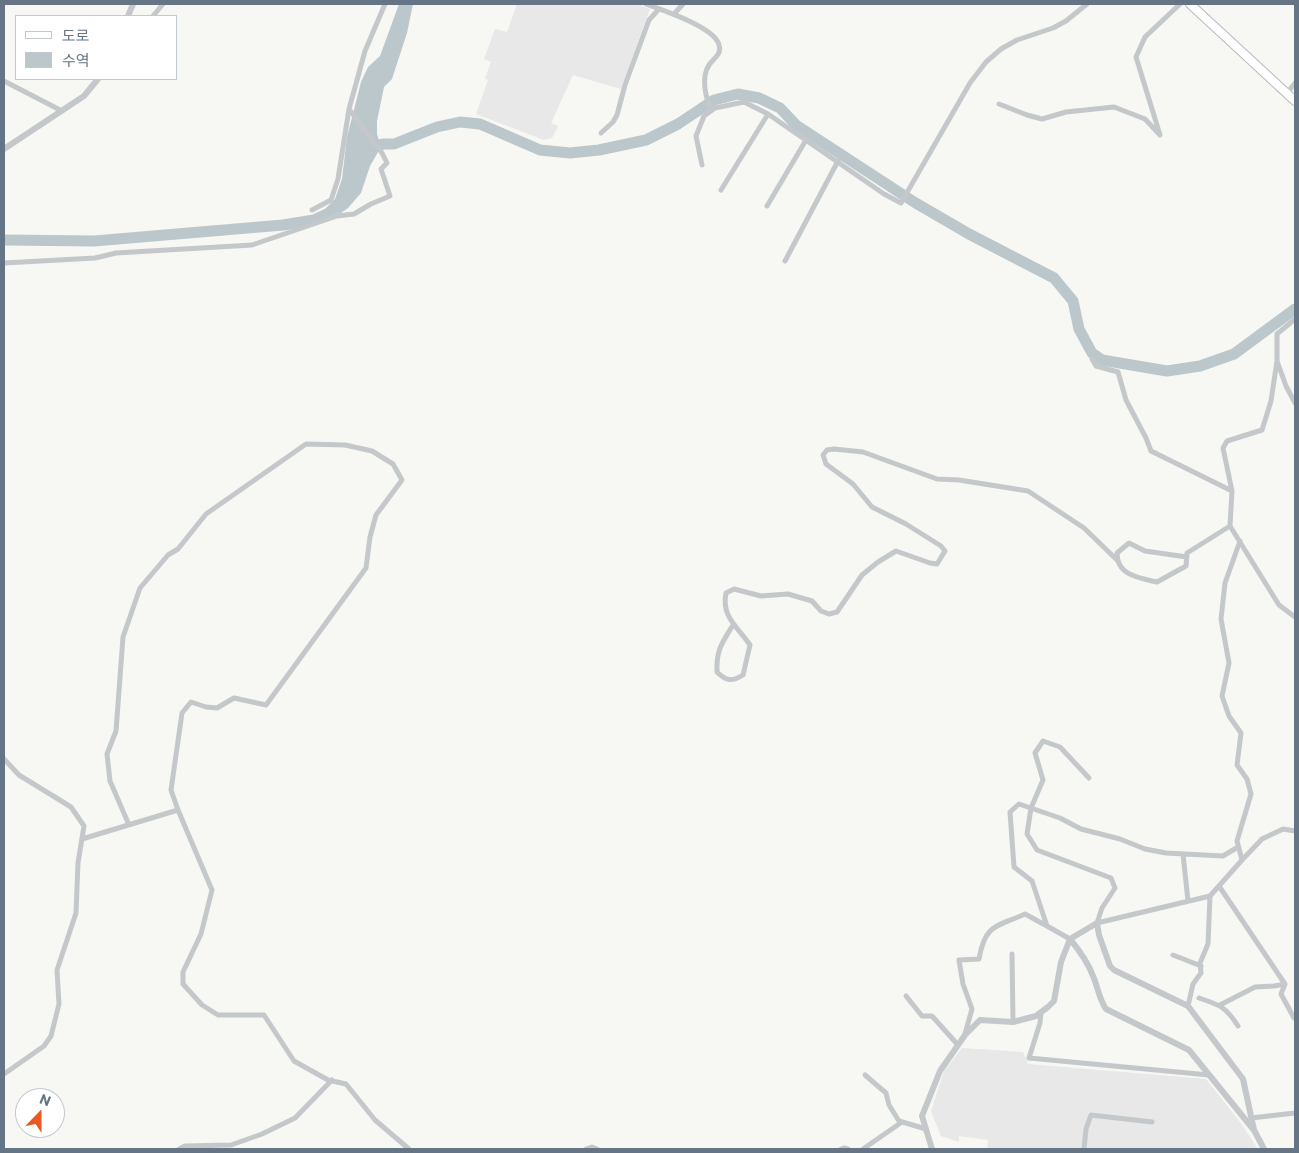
<!DOCTYPE html>
<html>
<head>
<meta charset="utf-8">
<style>
	body { margin:0 }
	#map { position:relative; width:1299px; height:1153px; overflow:hidden; background:#f7f7f3; font-family:Commissioner,"Noto Sans KR",sans-serif }
	canvas { display:block }
	.frame { position:absolute; inset:0; border:5px solid #657585; pointer-events:none }
	.legend { position:absolute; left:15px; top:15px; width:162px; height:65px; box-sizing:border-box; background:#fff; border:1px solid #c1c8ce; margin:0; padding:6px 9px; list-style:none; font-size:15px; color:#657585 }
	.legend li { display:flex; align-items:center; gap:10px; height:25px }
	.legend b { width:25px; border:1px solid #c1c8ce }
	.north { position:absolute; left:15px; top:1088px; width:50px; height:50px; box-sizing:border-box; background:#fff; border:1px solid #c1c8ce; border-radius:50%; rotate:22deg; font-size:14px; font-weight:700; line-height:20px; text-align:center; color:#657585 }
	.north::after { content:''; display:block; margin:auto; width:18px; height:22px; background:#e75a23; clip-path:polygon(50% 0,100% 100%,50% 72%,0 100%) }
</style>
</head>
<body>
<div id="map">
<canvas width="1299" height="1153"></canvas>
<div class="frame"></div>
<ul class="legend">
<li><b style="height:6px;background:#fff"></b>도로</li>
<li><b style="height:14px;background:#bcc7cc"></b>수역</li>
</ul>
<div class="north">N</div>
</div>
<script>
const c = document.querySelector('canvas').getContext('2d');
c.lineJoin = 'round';
function fillPath(path, color) { c.fillStyle = color; c.fill(path, 'evenodd'); }
function strokePath(path, color, width, dash) { c.strokeStyle = color; c.lineWidth = width; c.lineCap = dash ? 'butt' : 'round'; c.setLineDash(dash || []); c.stroke(path); }
fillPath(new Path2D(`
	M517,4H637L650,9L621,89L573,75L551,123L558,126L552,138L544,140L476,114L488,80L485,78L491,62L484,59L495,29L507,32Z
	M962,1048L1023,1052L1028,1064L1206,1079L1240,1122L1258,1149H987L988,1140L959,1136V1142L941,1136L931,1111L944,1071Z`), '#e7e8e7');
fillPath(new Path2D(`
	M399,4H413L407,33L392,79L384,87L377,121V134L381,147L370,166L361,193L348,208L341,213L314,220L335,199L342,179L347,137L361,82L368,67L380,56Z`), '#bcc7cc');
strokePath(new Path2D(`
	M369,152L374,146L384,144H394L437,127L460,122L480,124L540,150L570,153L599,150L646,140L678,124L714,100L738,94L759,98L780,108L796,125L914,202L969,234L1054,278L1073,301L1079,329L1092,353L1102,360L1167,371L1200,366L1234,354L1295,309
	M4,240L94,241L283,225L314,220L327,214`), '#bcc7cc', 11);
const primary = new Path2D(`
	M1190,4L1295,101`);
strokePath(primary, '#b7bbbf', 10);
strokePath(new Path2D(`
	M646,4C662,10 715,27 719,45C722,54 714,58 709,65C701,77 705,98 712,110
	M674,14L683,4
	M153,16L163,4
	M4,81L62,111
	M1287,93L1295,83
	M999,104L1027,115L1042,119L1066,112L1114,107L1145,119L1160,135L1136,57L1145,37L1180,4
	M349,109L365,51L385,4
	M601,133L613,122L617,115L625,85L649,20L659,9
	M702,165L696,136L704,116L715,108L744,102L768,114L884,194L901,203L970,83L986,62L1001,49L1017,40L1053,28L1066,21L1087,4
	M721,190L768,114
	M767,206L806,140
	M785,261L838,161
	M4,263L95,258L116,253L252,245L337,216L354,214L371,204L390,196L381,169L387,163L382,153L349,109L338,179L331,200L312,210
	M1295,319L1277,334V361L1286,386L1295,403
	M1092,359L1096,366L1118,372L1126,400L1146,438L1151,451L1232,491
	M1277,361L1271,401L1262,430L1227,441L1223,448L1232,491L1230,526L1279,605L1295,617
	M1187,557L1145,551L1129,543L1117,553C1117,576 1140,578 1157,582L1186,566L1187,553L1230,526
	M733,625C722,643 716,650 717,672C726,681 732,682 743,675L750,645C738,627 721,617 726,593L734,589L761,596L788,594L812,601L821,611L829,614L837,612L862,575L878,562L896,551L930,563L937,564L945,551L941,546L906,524L872,507L853,484L826,464L823,455L827,450L834,449L863,452L937,479L959,480L1028,491L1084,528L1117,560
	M4,759L19,775L71,807L84,826L78,863L76,913L57,970L59,1004L51,1036L44,1046L4,1074
	M1089,778L1060,747L1043,741L1035,753L1043,780L1031,808L1027,834L1037,850L1111,878L1115,888L1102,908L1097,923
	M129,825L110,781L107,754L116,731L123,637L140,588L168,555L178,549L206,514L306,444L345,445L372,451L393,464L402,480L376,515L370,537L366,568L266,705L234,698L217,708L206,707L191,702L182,713L171,790L178,810L212,890L201,934L183,972V984L202,1005L218,1015H264L294,1061L328,1080L346,1084L375,1120L409,1149
	M82,839L178,810
	M1183,854L1188,901
	M1242,860L1262,839L1283,829L1295,831
	M1219,886L1285,984L1281,994L1294,1018
	M1097,923L1210,896L1242,860L1237,841L1251,794L1247,779L1237,765L1241,733L1229,716L1222,696L1229,663L1221,619L1225,583L1240,541
	M1070,939L1047,926L1032,881L1014,867L1010,812L1019,804L1060,818L1081,829L1120,839L1145,849L1166,853L1223,856L1238,847
	M1012,954L1013,1022
	M1173,955L1201,966
	M906,996L922,1016H932L958,1045
	M1199,998C1220,1005 1226,1007 1238,1026
	M1220,1005L1255,987L1274,986L1285,984
	M1188,1006L1193,984L1201,973L1200,963L1208,944L1210,896
	M1041,1012L1040,1023L1029,1058L1209,1075
	M965,1034L972,1009L963,984L959,960L979,959C985,924 996,927 1025,914L1047,926
	M865,1075L886,1093L889,1105L899,1121L926,1129
	M1251,1118L1295,1113
	M179,1149L185,1146L231,1145L262,1134L295,1118L332,1080
	M586,1149L592,1147L597,1149
	M841,1149L844,1148L848,1149
	M863,1149L902,1122
	M1084,1149L1086,1129L1091,1115L1152,1122`), '#c4c8cb', 5);
strokePath(new Path2D(`
	M128,16L133,4
	M4,149L84,96L98,79
	M1070,939C1079,950 1088,962 1093,976C1098,987 1099,999 1106,1009L1189,1050L1253,1129
	M932,1149L922,1116L940,1071L965,1035L980,1020L1013,1022L1036,1016L1048,1007L1054,1001L1061,962L1070,939L1097,923L1099,935L1110,966L1114,970L1188,1006L1243,1079L1254,1130L1264,1149`), '#c4c8cb', 6);
strokePath(primary, '#fff', 8);
</script>
</body>
</html>
